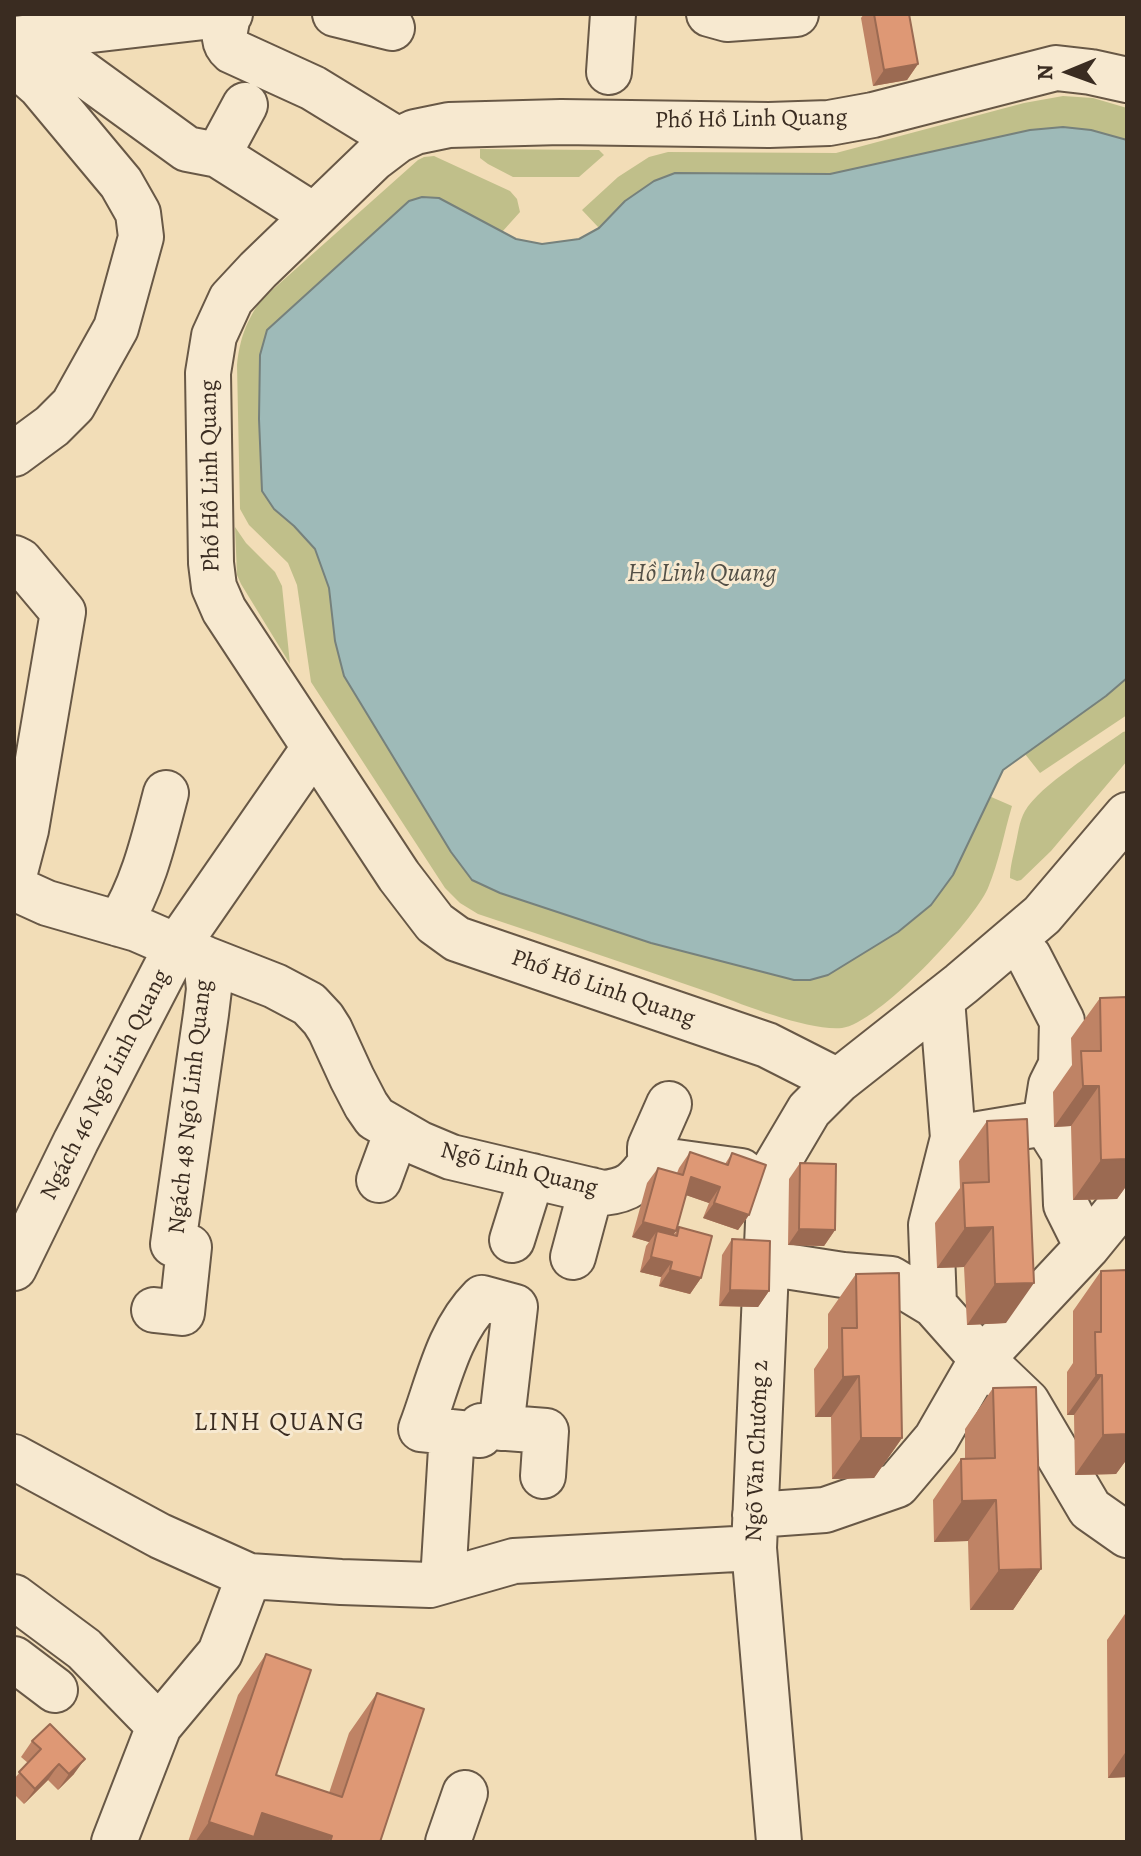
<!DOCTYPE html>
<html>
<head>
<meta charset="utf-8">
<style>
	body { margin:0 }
	#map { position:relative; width:1141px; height:1856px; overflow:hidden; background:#f2ddb7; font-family:Alegreya,serif }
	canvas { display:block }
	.frame { position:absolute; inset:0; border:16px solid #3a2c21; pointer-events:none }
	.north { position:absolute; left:1029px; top:32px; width:80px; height:80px; -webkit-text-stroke:6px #f7e9d0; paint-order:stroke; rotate:269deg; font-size:22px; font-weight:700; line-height:32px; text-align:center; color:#3a2c21 }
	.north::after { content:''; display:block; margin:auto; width:28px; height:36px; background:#3a2c21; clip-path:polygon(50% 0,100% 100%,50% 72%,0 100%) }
</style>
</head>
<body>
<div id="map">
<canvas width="1141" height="1856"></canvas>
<div class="frame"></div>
<div class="north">N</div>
</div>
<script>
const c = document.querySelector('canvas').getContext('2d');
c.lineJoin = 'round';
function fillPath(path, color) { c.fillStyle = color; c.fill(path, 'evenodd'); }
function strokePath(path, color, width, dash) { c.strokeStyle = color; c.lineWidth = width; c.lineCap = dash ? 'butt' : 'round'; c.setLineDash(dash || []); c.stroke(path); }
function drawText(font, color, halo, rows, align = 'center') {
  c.font = font + ' Alegreya,serif'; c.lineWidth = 6; c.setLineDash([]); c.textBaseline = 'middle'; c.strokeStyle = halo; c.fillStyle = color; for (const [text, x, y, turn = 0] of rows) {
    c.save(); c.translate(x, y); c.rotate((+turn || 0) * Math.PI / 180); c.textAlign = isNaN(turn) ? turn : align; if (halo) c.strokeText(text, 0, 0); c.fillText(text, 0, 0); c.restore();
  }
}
fillPath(new Path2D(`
	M1063,96L1093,98L1127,108V140L1091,130L1063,127L1030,130L830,174L675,173L625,201L599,228L582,210L618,177L649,157L668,152L836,153L1024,103Z
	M480,149L599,150L604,155L579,177H513L488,164L480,158Z
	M434,156L510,191L517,199L520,212L502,232L439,198L260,355L259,419L262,491L274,509L294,526L315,549L329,588L335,641L344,676L451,852L472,880L500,893L651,943L795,980L828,975L898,932L931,905L974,828L989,796L1012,806C1004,833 999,862 988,888C974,921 877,1024 842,1028C809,1031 747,1006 714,994C635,967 557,940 478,914L460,903L445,888L311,682L297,585L288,563L249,525L240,509L237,365C240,338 246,322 261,300L418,160L424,157Z
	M235,527L246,543L275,572L282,586L290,664L241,584L237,575Z
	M1127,678V715L1040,773L1025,754L1106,696Z
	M1127,731V761L1051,851L1021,880L1017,881L1010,878C1010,867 1013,857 1015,847C1018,835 1019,821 1025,811C1040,785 1097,751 1123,732Z`), '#c0bf8a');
const water = new Path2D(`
	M1063,127L1091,130L1127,140V678L1106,696L1003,770L953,875L931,905L898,932L828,975L810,980H794L651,943L500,893L472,880L451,852L344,676L335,641L329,588L315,549L294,526L274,509L262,491L259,419L260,355L267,330L409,201L422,197L439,198L516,239L542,244L579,239L599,228L625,201L654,181L675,173L830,174L1030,130Z`);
fillPath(water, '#9ebab8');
strokePath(water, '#76817c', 2);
const minor = new Path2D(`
	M335,14L392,28
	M709,14L727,19L796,14
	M228,15C226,29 220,41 232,51L313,88L398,140
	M14,39L230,14
	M14,49L74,67L187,149L218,155
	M14,63L40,86L121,183L138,213L141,237L116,328L73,405L52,426L14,454
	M609,72L613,14
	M245,105L218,155L313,215
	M14,558L20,561L63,612L26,830L14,876
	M14,888L47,903L137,929L206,959L275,986L309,1004L323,1019L330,1030L352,1078L366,1105L375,1118L420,1144L451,1157L603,1193C632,1190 637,1181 654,1159L741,1171
	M119,924C144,884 154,838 166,793
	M838,1081L767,1045L457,939L435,923L399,876L224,610L214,587L211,563L208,373L214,336L231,299L258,270L373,159L398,140L415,132L449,125L561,122L769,125L829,123L873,115L1056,68L1091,72L1127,80
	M1045,1123L1064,1153L1066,1205L1087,1247
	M967,1136L1045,1123L1051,1085L1061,1065L1062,1021L1029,957L1012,941
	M654,1159L650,1155V1147L669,1104
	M379,1180L397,1131
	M512,1240L532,1176
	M573,1257L591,1190
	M766,1263L843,1275L891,1279L934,1305L982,1359L1027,1402L1090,1509L1127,1535
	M14,1268L76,1141L177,946L314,748
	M934,1305L931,1225L953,1138L942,999
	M154,1310L182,1313L189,1247L173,1244L206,1014L209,989L206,959
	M501,1428L515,1307L482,1298C447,1333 438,1385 421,1429L480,1435L481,1426L546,1431L543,1476
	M14,1457L160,1536L249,1576L341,1582L430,1585L514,1561L754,1548
	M755,1515L825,1510L897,1485L936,1439L982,1359L1087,1247L1127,1198
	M443,1581L452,1432
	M14,1597L84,1649L159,1726
	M14,1659L55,1690
	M114,1842L159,1726L220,1653L249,1576
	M448,1842L465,1793
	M779,1842L754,1548L770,1176L809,1110L838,1081L961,984L1042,915L1127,815`);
strokePath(minor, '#685846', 48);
strokePath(minor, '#f7e9d0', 44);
fillPath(new Path2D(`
	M864,14H909L918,64L907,80L873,86L861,18Z
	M1127,997V1185L1117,1199L1073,1200L1071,1126L1054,1127L1053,1092L1072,1065L1071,1038L1100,998Z
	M987,1121L1006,1323L967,1325L964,1267L937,1268L935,1223L960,1188L959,1161Z
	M690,1152L725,1164L732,1153L749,1215L738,1230L703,1218L709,1203L686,1195L674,1235L679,1227L701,1278L690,1294L659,1286L661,1277L640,1272L646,1246L649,1242L632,1237L647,1183L658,1168L677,1173L679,1168Z
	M800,1163L835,1230L824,1246L788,1245L789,1179Z
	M732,1239L769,1291L758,1307L719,1306L722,1255Z
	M1127,1270V1459L1116,1474L1075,1475L1074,1415H1067V1372L1073,1363V1311L1101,1271Z
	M856,1274L902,1438L874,1478L832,1479L831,1417H815L814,1369L828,1348V1314Z
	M993,1388L1041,1569L1013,1610H970L968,1541L934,1542L933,1500L961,1459H965V1429Z
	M1127,1611V1777L1108,1778L1107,1640Z
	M266,1654L276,1775L329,1793L349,1733L377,1693L380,1842H188L238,1695Z
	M32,1741L74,1774L58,1790L48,1780L24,1804L14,1794V1779L28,1763L21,1757Z`), '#bf8365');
fillPath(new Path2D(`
	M918,64L907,80L873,86L884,70Z
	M1083,1086H1099L1071,1126L1054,1127Z
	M1127,1159V1185L1117,1199L1073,1200L1101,1160Z
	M691,1177L720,1187L709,1203L680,1193Z
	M714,1203L749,1215L738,1230L703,1218Z
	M643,1222L676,1231L665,1247L657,1231L649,1242L632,1237Z
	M993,1227L964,1267L937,1268L965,1228Z
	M799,1229L835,1230L824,1246L788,1245Z
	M651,1257L672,1262L661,1277L640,1272Z
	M670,1270L701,1278L690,1294L659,1286Z
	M1034,1283L1006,1323L967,1325L995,1284Z
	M730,1290L769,1291L758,1307L719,1306Z
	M1096,1375H1102L1074,1415H1067Z
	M859,1376L831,1417H815L843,1377Z
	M1127,1434V1459L1116,1474L1075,1475L1103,1435Z
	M861,1438H902L874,1478L832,1479Z
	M996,1500L968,1541L934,1542L962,1501Z
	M1041,1569L1013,1610H970L999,1570Z
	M1127,1750V1777L1108,1778Z
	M85,1759L74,1774L58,1790L69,1774Z
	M59,1764L48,1780L24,1804L35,1789Z
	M262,1813L332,1836L328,1842H195L209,1822Z`), '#9b6a52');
const building = new Path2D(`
	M874,14H909L918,64L884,70Z
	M1127,997V1159L1101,1160L1099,1086H1083L1081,1051H1101L1100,998Z
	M1027,1119L1034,1283L995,1284L993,1227L965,1228L963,1183L989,1182L987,1121Z
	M690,1152L728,1165L732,1153L766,1165L749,1215L714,1203L720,1187L691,1177L676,1231L643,1222L658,1168L683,1175Z
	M800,1163L836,1164L835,1230L799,1229Z
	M679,1227L712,1236L701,1278L670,1270L672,1262L651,1257L657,1231L677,1236Z
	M732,1239L770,1241L769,1291L730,1290Z
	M1127,1270V1434L1103,1435L1102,1375H1096L1095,1332H1101V1271Z
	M899,1273L902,1438H861L859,1376L843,1377L842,1328H857L856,1274Z
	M1036,1387L1041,1569L999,1570L996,1500L962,1501L961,1459L995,1458L993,1388Z
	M266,1654L311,1670L276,1775L342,1797L377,1693L424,1709L380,1842H330L332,1836L262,1813L254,1837L209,1822Z
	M50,1724L85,1759L69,1774L59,1764L35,1789L19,1772L41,1749L32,1741Z`);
fillPath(building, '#de9875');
strokePath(building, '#9b6a52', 2);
drawText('24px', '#3a2c21', '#f7e9d0', [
	["Phố Hồ Linh Quang",751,120,-1],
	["Phố Hồ Linh Quang",211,476,-91],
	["Phố Hồ Linh Quang",603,989,19],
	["Ngách 46 Ngõ Linh Quang",106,1085,-63],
	["Ngách 48 Ngõ Linh Quang",191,1107,-84],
	["Ngõ Linh Quang",519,1170,14],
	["Ngõ Văn Chương 2",758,1451,-88]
]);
drawText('italic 26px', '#535047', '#f7e9d0', [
	["Hồ Linh Quang",702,575]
]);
c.letterSpacing = '2px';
drawText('26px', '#3a2c21', '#f7e9d0', [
	["LINH QUANG",280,1424]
]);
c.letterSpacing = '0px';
</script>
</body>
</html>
